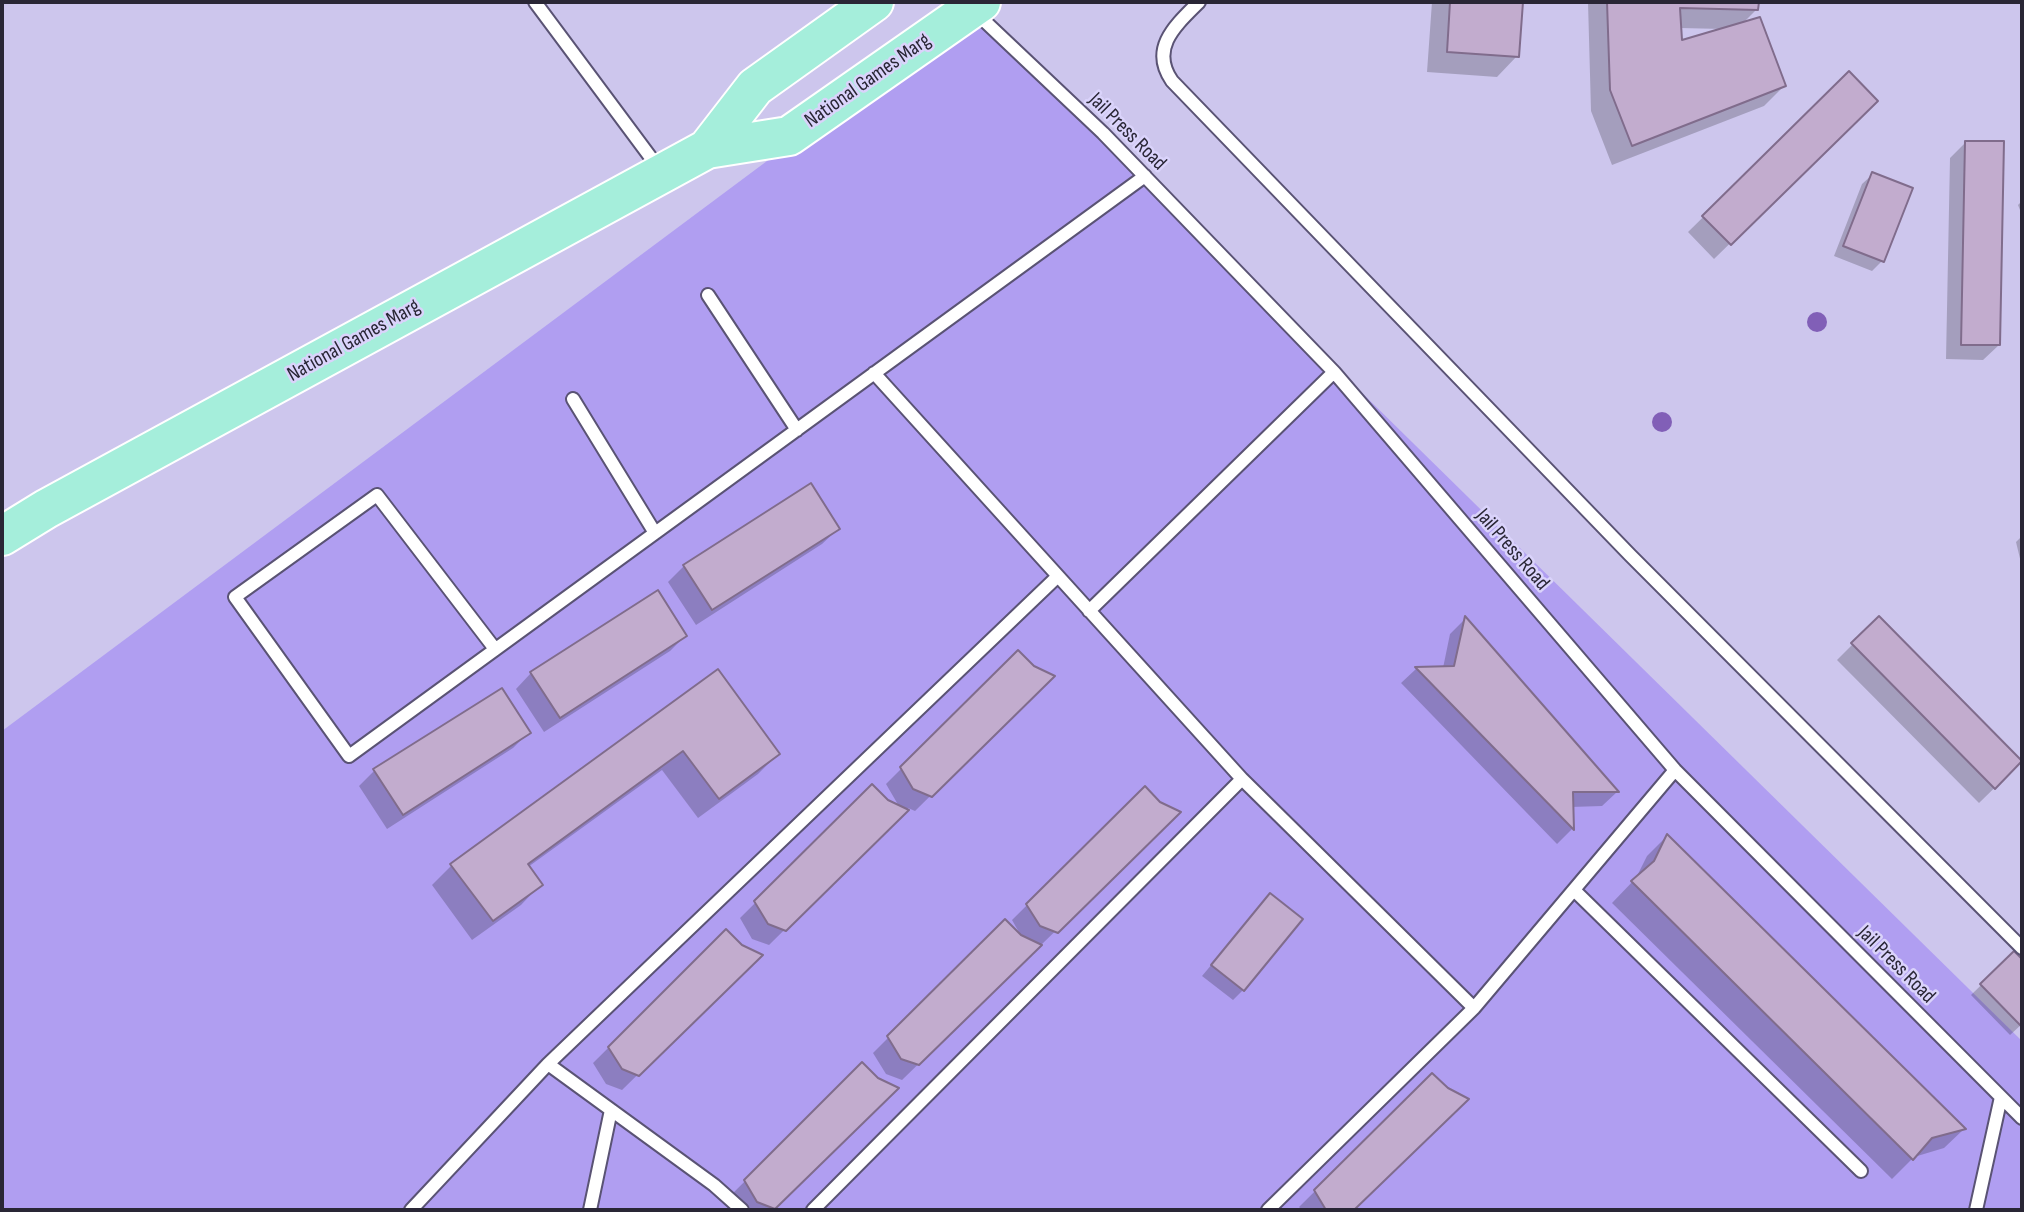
<!DOCTYPE html>
<html>
<head>
<meta charset="utf-8">
<style>
	body { margin:0 }
	#map { position:relative; width:2024px; height:1212px; overflow:hidden; background:#cdc6ed; font-family:"Sofia Sans Condensed",sans-serif }
	canvas { display:block }
	.frame { position:absolute; inset:0; border:4px solid #292635; pointer-events:none }
</style>
</head>
<body>
<div id="map">
<canvas width="2024" height="1212"></canvas>
<div class="frame"></div>
</div>
<script>
const c = document.querySelector('canvas').getContext('2d');
c.lineJoin = 'round';
function fillPath(path, color) { c.fillStyle = color; c.fill(path, 'evenodd'); }
function strokePath(path, color, width, dash) { c.strokeStyle = color; c.lineWidth = width; c.lineCap = dash ? 'butt' : 'round'; c.setLineDash(dash || []); c.stroke(path); }
function drawText(font, color, halo, rows, align = 'center') {
  c.font = font + ' "Sofia Sans Condensed",sans-serif'; c.lineWidth = 5; c.setLineDash([]); c.textBaseline = 'middle'; c.strokeStyle = halo; c.fillStyle = color; for (const [text, x, y, turn = 0] of rows) {
    c.save(); c.translate(x, y); c.rotate((+turn || 0) * Math.PI / 180); c.textAlign = isNaN(turn) ? turn : align; if (halo) c.strokeText(text, 0, 0); c.fillText(text, 0, 0); c.restore();
  }
}
fillPath(new Path2D(`
	M971,9L2022,1041V1210H2V731Z`), '#b09ef1');
fillPath(new Path2D(`
	M1432,2H1521L1517,56L1497,77L1427,72Z
	M1588,2H1757L1756,10L1742,24L1784,86L1764,106L1612,165L1591,111ZM1680,28L1723,29L1681,43Z
	M1849,74L1876,101L1714,259L1688,232Z
	M1965,143L1999,345L1983,360L1946,359L1950,158Z
	M1873,174L1882,261L1872,271L1834,256L1862,184Z
	M2022,201V215L2018,205Z
	M838,529L822,544L696,625L668,582L684,566Z
	M2022,536V567L2016,542Z
	M1879,618L2021,762L1979,803L1837,660Z
	M1465,619L1617,792L1602,806L1571,807L1572,829L1557,844L1401,683L1416,669L1443,668L1450,634Z
	M685,636L670,651L544,732L516,689L531,673Z
	M1018,652L1033,667L1052,676L915,811L908,808L769,945L752,939L740,918L872,787L887,801L900,808L886,784Z
	M718,672L778,754L758,774L698,818L662,770L528,867L541,884L521,905L472,940L432,885L452,865Z
	M528,733L513,748L387,829L359,786L374,771Z
	M1145,788L1159,804L1178,812L902,1080L886,1074L873,1053L1005,921L1020,934L1012,920Z
	M1667,836L1964,1129L1944,1148L1914,1157L1892,1179L1612,903L1636,878L1647,856Z
	M1270,895L1243,990L1233,1000L1202,976Z
	M726,931L741,946L760,955L622,1090L606,1084L593,1063Z
	M2014,953L2022,962V1024L2010,1035L1971,995Z
	M862,1065L877,1080L896,1089L772,1210H738L729,1197Z
	M1432,1075L1447,1090L1466,1099L1352,1210H1302L1299,1207Z`), '#0003');
const building = new Path2D(`
	M1450,2H1523L1519,57L1447,52Z
	M1607,2H1759L1758,10L1680,8L1682,40L1760,17L1786,86L1632,146L1610,90Z
	M1849,71L1878,101L1731,245L1702,216Z
	M1965,141H2004L2000,345H1961Z
	M1872,172L1913,188L1884,262L1843,246Z
	M811,483L840,529L712,610L683,565Z
	M658,590L687,636L560,718L530,672Z
	M1465,616L1619,792H1573L1574,830L1415,667L1454,666Z
	M1879,616L2022,761L1995,789L1851,643Z
	M1018,650L1034,666L1055,676L932,797L913,789L900,767Z
	M718,669L780,754L719,799L683,751L528,864L543,885L493,921L450,864Z
	M502,688L531,733L403,815L373,769Z
	M872,784L888,800L909,810L786,931L768,924L754,901Z
	M1145,786L1160,802L1181,812L1058,933L1040,926L1026,904Z
	M1667,834L1966,1129L1932,1138L1913,1160L1631,881L1654,861Z
	M1270,893L1303,919L1244,991L1211,965Z
	M1005,919L1021,935L1042,945L919,1065L901,1059L887,1036Z
	M726,929L742,945L763,955L639,1076L622,1069L608,1047Z
	M2014,951L2022,959L2021,1026L1980,984Z
	M862,1062L878,1078L899,1088L775,1209L757,1202L744,1180Z
	M1432,1073L1448,1088L1469,1099L1354,1210H1326L1314,1190Z`);
fillPath(building, '#c2acce');
strokePath(building, '#806c8c', 2);
const service = new Path2D(`
	M535,2L660,170
	M1199,2C1176,25 1149,48 1172,81L1630,555L2022,948
	M974,11L1103,133L1334,372L1675,770L2022,1118
	M708,295L797,430
	M874,373L1242,779L1474,1008L1675,770
	M573,399L655,533
	M1089,611L1334,372
	M495,649L377,495L235,597L349,756L1145,176
	M1574,890L1861,1171
	M548,1064L1058,576
	M411,1210L548,1064L714,1185L742,1210
	M590,1210L611,1110
	M813,1210L1242,779
	M1268,1210L1474,1008
	M1976,1210L2001,1097`);
const primary = new Path2D(`
	M707,149L755,87L874,2
	M2,536L46,509L707,149L789,136L981,2`);
strokePath(service, '#5a5374', 16);
strokePath(primary, '#fff', 42);
strokePath(service, '#fff', 12);
strokePath(primary, '#a5eedb', 38);
c.fillStyle = '#815fb7';
for (const [x, y] of [
	[1817,322],
	[1662,422]
]) { c.beginPath(); c.arc(x, y, 10, 0, 2 * Math.PI); c.fill(); }
drawText('21px', '#292635', '#dad3fb', [
	["National Games Marg",868,81,-35],
	["Jail Press Road",1127,132,45],
	["National Games Marg",354,341,-29],
	["Jail Press Road",1512,550,49],
	["Jail Press Road",1896,965,45]
]);
</script>
</body>
</html>
